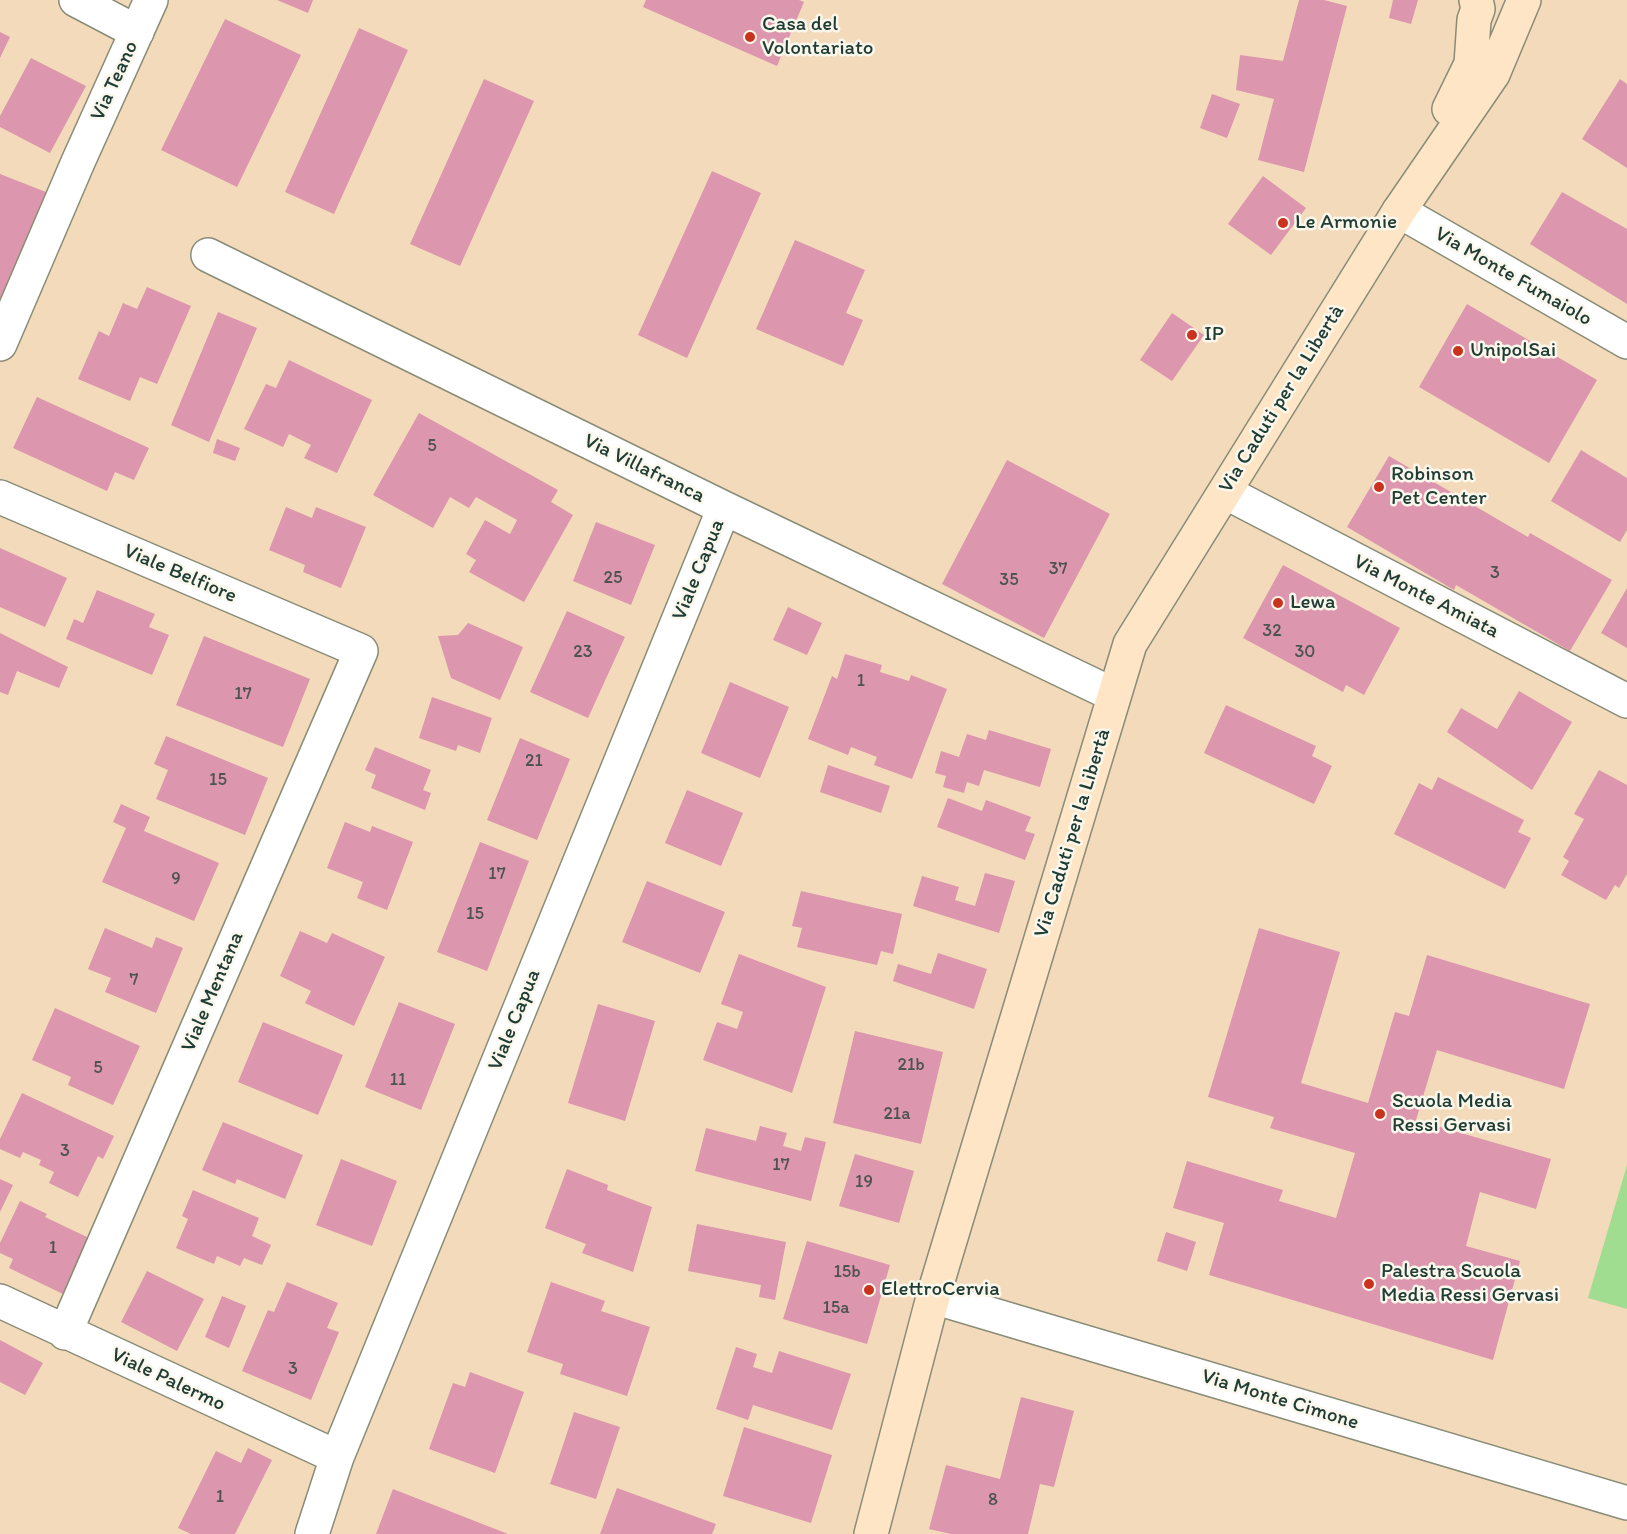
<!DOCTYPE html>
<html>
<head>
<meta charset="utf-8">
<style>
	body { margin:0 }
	canvas { display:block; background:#f3daba }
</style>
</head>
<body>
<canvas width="1627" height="1534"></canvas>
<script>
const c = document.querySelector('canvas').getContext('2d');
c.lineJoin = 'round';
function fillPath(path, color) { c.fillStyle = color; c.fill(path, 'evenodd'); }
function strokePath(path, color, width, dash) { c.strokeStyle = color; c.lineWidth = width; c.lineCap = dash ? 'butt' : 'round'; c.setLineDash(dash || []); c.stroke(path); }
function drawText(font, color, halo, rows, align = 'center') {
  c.font = font + ' Itim,sans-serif'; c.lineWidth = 5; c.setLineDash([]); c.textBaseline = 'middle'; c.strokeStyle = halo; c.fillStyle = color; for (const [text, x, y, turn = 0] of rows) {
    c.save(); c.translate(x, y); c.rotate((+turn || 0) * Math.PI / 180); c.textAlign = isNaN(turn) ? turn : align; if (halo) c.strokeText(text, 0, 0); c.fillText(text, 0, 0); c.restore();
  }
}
fillPath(new Path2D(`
	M1627,1165V1309L1588,1298Z`), '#a1dd90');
fillPath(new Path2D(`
	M277,0H313L308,13Z
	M646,0H799L804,2L777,66L643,7Z
	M1299,0H1324L1347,6L1304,172L1258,160L1274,99L1236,90L1240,55L1283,61Z
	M1393,0H1418L1411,24L1389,18Z
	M225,19L301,55L237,187L161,150Z
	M359,28L408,50L334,214L285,192Z
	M0,32L10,37L0,58Z
	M31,58L86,86L50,153L0,127V116Z
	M484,79L534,101L460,266L410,244Z
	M1620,79L1627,84V168L1582,139Z
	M1212,94L1240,104L1227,138L1200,128Z
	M712,171L761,193L687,358L638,335Z
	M0,174L46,192L0,307Z
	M1263,176L1306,208L1271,255L1228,224Z
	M1562,192L1627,229V304L1530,244Z
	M795,240L865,270L846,313L863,320L843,366L756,329Z
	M147,287L191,306L157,384L140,377L130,401L78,379L99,331L109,336L123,303L137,309Z
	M1467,304L1597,380L1549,463L1419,387Z
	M218,312L257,328L209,442L171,425Z
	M1172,313L1204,335L1172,381L1140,360Z
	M289,360L372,400L337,473L304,458L311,445L289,434L283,447L244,429L266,384L276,388Z
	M37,397L149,448L134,480L115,472L107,491L13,448Z
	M419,413L558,490L551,502L573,515L524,602L469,572L476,560L466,554L485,520L510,534L517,520L476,497L469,508L450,497L433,528L373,495Z
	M217,439L240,448L235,461L213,453Z
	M1581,450L1627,478V530L1620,542L1551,501Z
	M1389,456L1528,537L1530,533L1612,580L1570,651L1456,585L1454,590L1347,527Z
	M1007,460L1110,514L1044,638L942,584Z
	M286,507L312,518L316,507L366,527L341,588L303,572L305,565L269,550Z
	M596,522L655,545L631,605L573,581Z
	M0,548L67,578L45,627L0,607Z
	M1283,565L1400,628L1364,695L1346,685L1343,692L1243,638Z
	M1627,588V648L1601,633Z
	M97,590L155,614L149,627L169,635L152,675L66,639L74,619L83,623Z
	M788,607L822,623L807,655L773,640Z
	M567,611L625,637L588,718L530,692Z
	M468,623L523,647L500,700L451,678L438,636L458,635Z
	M0,633L68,667L59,688L17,671L8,695L0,692Z
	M204,636L310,679L283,747L176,705Z
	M845,654L882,665L880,672L909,681L911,675L947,689L912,779L874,765L877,757L851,747L848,755L808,739L832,676L837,679Z
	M730,682L789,707L760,778L701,753Z
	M1519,691L1572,722L1532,790L1447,732L1461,708L1497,729Z
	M432,697L492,718L480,753L458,745L456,751L419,738Z
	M1226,705L1316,746L1312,756L1332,766L1314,804L1204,753Z
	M989,730L1051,749L1040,787L984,770L979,786L967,782L964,793L943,787L946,776L935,773L941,751L959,757L967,734L986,740Z
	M166,736L268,778L245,835L156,799L168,770L154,764Z
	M520,738L570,759L537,840L487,820Z
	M375,747L431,770L423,790L431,793L425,810L371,788L376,775L365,770Z
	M828,765L890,786L881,813L820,792Z
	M1599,770L1627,785V874L1619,888L1615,885L1606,900L1561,875L1569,861L1563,857L1584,819L1574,814Z
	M1438,777L1524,820L1518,832L1531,838L1505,889L1394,834L1419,783L1432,790Z
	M687,790L743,813L721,866L665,843Z
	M948,798L982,811L986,800L1031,817L1025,831L1035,834L1025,860L937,827Z
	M121,804L150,817L144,831L219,863L194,921L102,882L126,828L113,822Z
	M345,822L370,832L372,826L413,842L387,910L357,898L363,882L327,868Z
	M480,842L529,861L487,971L437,952Z
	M985,873L1015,881L999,933L913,906L922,876L959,887L955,900L975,906Z
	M647,881L725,912L700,973L622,942Z
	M801,891L902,914L893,954L881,951L877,965L797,947L802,928L792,926Z
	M105,928L152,948L156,937L183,948L156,1013L105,992L111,978L88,969Z
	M1259,928L1340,952L1301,1083L1368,1103L1395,1012L1409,1016L1427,955L1590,1004L1564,1089L1437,1050L1416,1120L1551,1159L1536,1209L1480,1192L1466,1246L1520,1261L1493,1360L1209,1275L1224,1223L1173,1208L1187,1161L1283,1190L1279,1201L1336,1218L1355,1153L1270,1128L1274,1117L1208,1097Z
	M300,931L327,943L332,933L385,957L354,1026L305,1003L311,991L280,976Z
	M938,953L987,969L974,1009L893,981L898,964L931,974Z
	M739,954L826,987L792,1093L703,1060L717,1022L737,1029L743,1012L721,1004Z
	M399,1002L455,1024L421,1110L365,1087Z
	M598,1004L655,1021L625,1121L568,1103Z
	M55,1008L140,1046L113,1105L68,1085L71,1077L32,1060Z
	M263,1022L343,1055L318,1115L238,1082Z
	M855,1031L943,1052L921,1144L833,1123Z
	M22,1093L114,1136L103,1159L98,1156L78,1197L49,1183L54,1172L39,1165L41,1160L23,1152L20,1158L0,1149V1139Z
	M223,1122L303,1155L285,1199L237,1179L235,1184L202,1170Z
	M760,1126L787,1133L783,1146L801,1151L805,1137L826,1142L811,1201L695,1171L706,1128L756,1141Z
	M855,1154L914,1171L899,1223L839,1206Z
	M341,1159L397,1181L372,1246L316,1225Z
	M567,1169L608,1185L607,1190L652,1207L633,1272L582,1253L586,1244L545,1228Z
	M0,1179L13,1185L0,1212Z
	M193,1190L259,1218L252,1236L271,1245L262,1265L244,1258L240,1266L217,1256L214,1264L176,1248L188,1219L182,1216Z
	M20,1201L47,1214L45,1217L89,1238L63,1294L9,1268L13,1259L0,1253V1243Z
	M697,1224L786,1242L775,1300L759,1297L761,1285L688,1271Z
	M1166,1232L1196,1242L1187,1271L1157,1261Z
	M807,1241L890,1265L867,1344L783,1319Z
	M147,1271L204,1299L177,1351L121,1322Z
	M287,1282L338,1303L327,1328L339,1332L311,1400L242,1371L268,1310L274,1312Z
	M551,1282L605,1301L601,1311L650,1327L627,1396L560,1374L563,1364L527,1352Z
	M222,1296L246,1306L229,1348L205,1337Z
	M0,1340L43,1363L25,1395L0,1382Z
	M736,1347L757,1354L753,1367L772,1373L779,1351L851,1374L832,1430L753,1405L748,1420L716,1409Z
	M470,1372L524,1392L495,1473L429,1449L453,1383L465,1387Z
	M1021,1397L1074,1411L1054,1487L1040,1484L1028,1534H951L929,1529L946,1465L1000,1479Z
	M574,1412L620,1427L596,1499L550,1484Z
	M744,1427L832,1455L811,1523L723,1496Z
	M248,1448L272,1460L235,1534H191L178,1528L216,1451L241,1463Z
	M617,1488L716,1524L712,1534H600Z
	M393,1489L508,1534H376Z`), '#dc96ad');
const street = new Path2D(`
	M76,0L137,32
	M1399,211L1627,342
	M208,255L724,508L1114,695
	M0,344L78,162L151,0
	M1225,492L1627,701
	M0,497L361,651L65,1333
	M933,1297L1627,1503
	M0,1301L337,1457
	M312,1534L337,1457L724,508`);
const secondary = new Path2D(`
	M1449,109L1471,64L1474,20L1478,9L1476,0
	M871,1534L933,1297L1130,644L1399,211L1493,74L1524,0`);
strokePath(street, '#898c77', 36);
strokePath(secondary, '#898c77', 36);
strokePath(street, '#fff', 33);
strokePath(secondary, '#fde5c5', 33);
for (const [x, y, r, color] of [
	[750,37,6,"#c8321e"],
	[1283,223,6,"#c8321e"],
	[1192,335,6,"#c8321e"],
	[1458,351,6,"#c8321e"],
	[1379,487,6,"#c8321e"],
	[1278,603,6,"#c8321e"],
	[1380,1114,6,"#c8321e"],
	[1369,1284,6,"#c8321e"],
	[869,1290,6,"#c8321e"]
]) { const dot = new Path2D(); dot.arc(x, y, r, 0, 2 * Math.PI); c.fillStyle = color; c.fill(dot); strokePath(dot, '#fbf7ec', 2); }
drawText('18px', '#4e5352', null, [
	["5",432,446],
	["37",1058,569],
	["3",1495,573],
	["25",613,578],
	["35",1009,580],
	["32",1272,631],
	["23",583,652],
	["30",1305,652],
	["1",861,681],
	["17",243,694],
	["21",534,761],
	["15",218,780],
	["17",497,874],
	["9",176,879],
	["15",475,914],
	["7",134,980],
	["21b",911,1065],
	["5",98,1068],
	["11",398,1080],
	["21a",897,1114],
	["3",65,1151],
	["17",781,1165],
	["19",864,1182],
	["1",53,1248],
	["15b",847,1272],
	["15a",836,1308],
	["3",293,1369],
	["1",220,1497],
	["8",993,1500]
]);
drawText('21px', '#1f3d34', '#fbf7ec', [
	["Casa del",762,25],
	["Volontariato",762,49],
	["Le Armonie",1295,223],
	["IP",1204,335],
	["UnipolSai",1470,351],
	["Robinson",1391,475],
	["Pet Center",1391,499],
	["Lewa",1290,603],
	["Scuola Media",1392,1102],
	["Ressi Gervasi",1392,1126],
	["Palestra Scuola",1381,1272],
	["Media Ressi Gervasi",1381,1296],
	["ElettroCervia",881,1290]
], 'left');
drawText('21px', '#1f3d34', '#fbf7ec', [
	["Via Teano",115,81,-65],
	["Via Monte Fumaiolo",1513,277,30],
	["Via Caduti per la Libertà",1282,399,-58],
	["Via Villafranca",644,469,26],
	["Viale Capua",699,570,-68],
	["Viale Belfiore",180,574,23],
	["Via Monte Amiata",1426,597,27],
	["Via Caduti per la Libertà",1073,833,-73],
	["Viale Mentana",213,992,-67],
	["Viale Capua",515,1020,-68],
	["Viale Palermo",168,1380,25],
	["Via Monte Cimone",1280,1400,17]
]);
</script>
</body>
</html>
